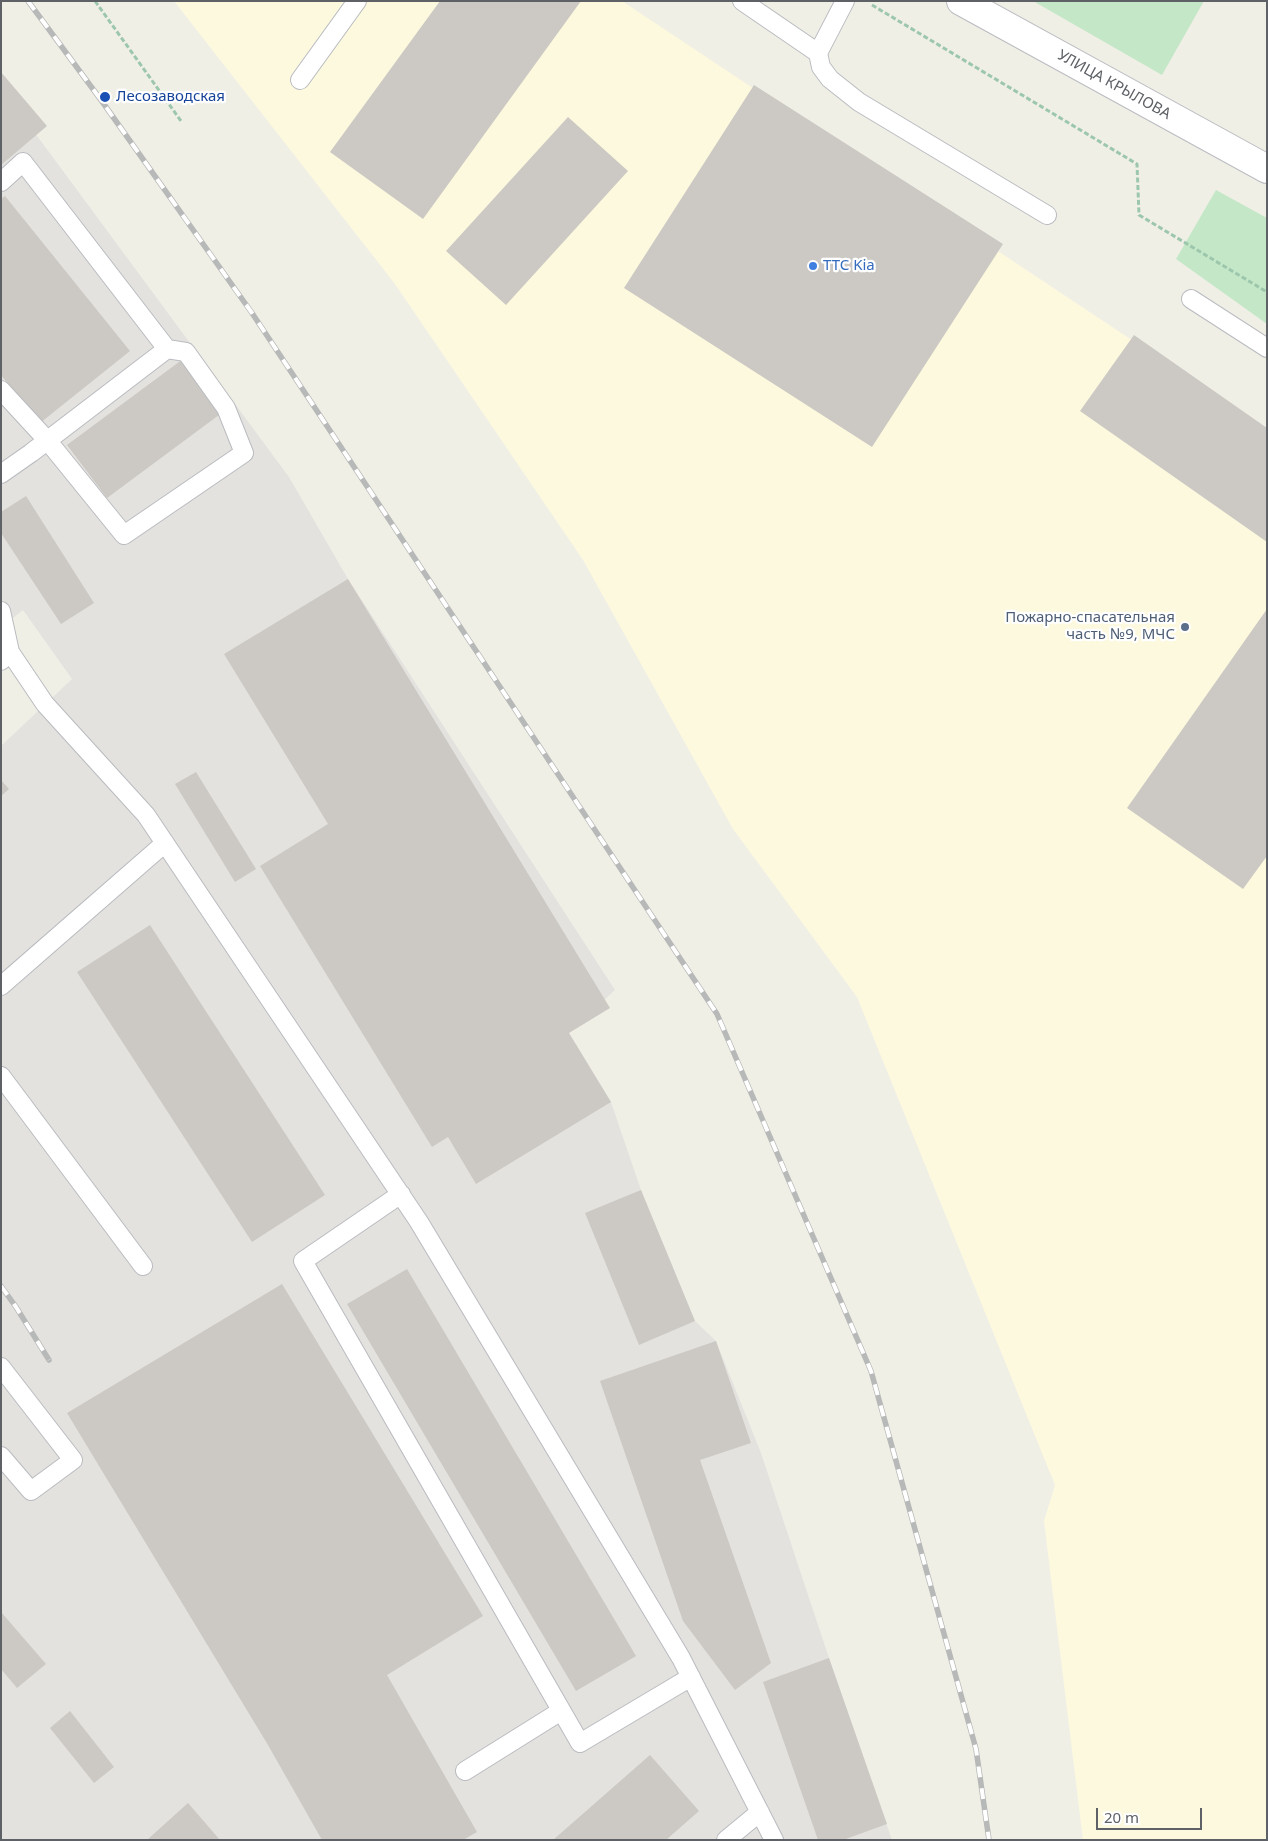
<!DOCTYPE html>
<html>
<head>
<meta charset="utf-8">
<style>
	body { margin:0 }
	#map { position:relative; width:1268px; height:1841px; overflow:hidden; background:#f0efe6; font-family:"Noto Sans",sans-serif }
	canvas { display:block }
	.frame { position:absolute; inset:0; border:2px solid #5e6166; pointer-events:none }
	.scale { position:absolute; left:1096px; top:1808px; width:106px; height:22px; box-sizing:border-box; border:2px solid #5e6166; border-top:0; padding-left:6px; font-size:15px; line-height:18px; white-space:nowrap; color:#5e6166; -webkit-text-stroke:4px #fff; paint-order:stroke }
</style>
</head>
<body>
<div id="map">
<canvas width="1268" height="1841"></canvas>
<div class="frame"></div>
<div class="scale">20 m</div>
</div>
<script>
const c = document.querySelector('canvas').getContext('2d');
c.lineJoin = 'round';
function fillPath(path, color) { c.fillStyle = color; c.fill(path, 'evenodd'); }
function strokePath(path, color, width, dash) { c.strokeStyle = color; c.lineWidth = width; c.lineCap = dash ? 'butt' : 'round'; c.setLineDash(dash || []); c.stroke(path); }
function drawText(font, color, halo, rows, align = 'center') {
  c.font = font + ' "Noto Sans",sans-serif'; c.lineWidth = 4.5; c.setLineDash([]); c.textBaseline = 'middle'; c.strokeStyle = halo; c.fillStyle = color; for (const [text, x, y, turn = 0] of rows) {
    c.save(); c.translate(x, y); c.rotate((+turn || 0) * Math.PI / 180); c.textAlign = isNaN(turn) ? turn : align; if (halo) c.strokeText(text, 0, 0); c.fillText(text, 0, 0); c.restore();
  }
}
fillPath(new Path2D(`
	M174,1H622L1267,430V1840H1083L1044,1521L1055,1485L857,997L733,829L583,560L395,284Z`), '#fdf9de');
fillPath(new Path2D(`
	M1,87L289,477L348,579L615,990L569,1033L611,1102L641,1190L695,1321L716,1341L761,1453L829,1658L892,1840H1V746L72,679L23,610L1,628Z`), '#e4e2de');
fillPath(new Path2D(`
	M1033,1H1204L1162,75Z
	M1216,190L1267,218V324L1176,259Z`), '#c4e7c7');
fillPath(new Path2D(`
	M440,1H581L423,219L330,152Z
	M1,72L47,126L1,165Z
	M754,85L1003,244L872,447L624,288Z
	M568,117L628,171L506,305L446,251Z
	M5,196L130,351L40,423L1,375V199Z
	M1134,335L1267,428V542L1080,411Z
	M183,359L223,412L107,498L67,445Z
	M26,496L94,603L61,624L1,533V512Z
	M348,579L610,1008L569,1033L611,1102L476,1184L448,1137L432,1147L260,866L328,824L224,654Z
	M1267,609V856L1243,889L1127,808Z
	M196,772L256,869L235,882L175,784Z
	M1,780L9,789L1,796Z
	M150,925L325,1195L252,1242L77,972Z
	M641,1190L695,1321L639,1345L585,1213Z
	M407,1269L636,1656L576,1691L347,1304Z
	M282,1284L483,1616L387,1675L477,1832L463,1840H322L268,1745L67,1413Z
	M716,1341L751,1443L700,1460L771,1663L735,1690L683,1621L600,1381Z
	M1,1612L46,1664L17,1688L1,1669Z
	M829,1658L887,1824L843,1840H818L763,1682Z
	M70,1711L114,1767L94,1783L50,1728Z
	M650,1755L699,1811L666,1840H553Z
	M188,1803L220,1840H147Z`), '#ccc9c4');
const lane = new Path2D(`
	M742,1L818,53
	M845,1L818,53L821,67L830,79L859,102L1047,215
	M300,80L357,1
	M1,182L23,162L167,349L31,453L1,474
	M1191,299L1267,348
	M1,390L47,440L124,535L244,453L226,408L186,352L167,349
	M1,611L10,652L1,661
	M10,652L45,704L146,815L419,1222L681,1658L774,1840
	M1,986L165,843
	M1,1076L143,1266
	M401,1194L303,1261L580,1743L691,1677
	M1,1367L73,1460L31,1491L1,1456
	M465,1771L561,1711
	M726,1840L760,1812`);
const secondary = new Path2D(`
	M961,1L1267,169`);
strokePath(lane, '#b9bbc0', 20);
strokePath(secondary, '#babcc2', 30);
strokePath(new Path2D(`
	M95,1L181,121
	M872,5L1137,164L1139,215L1267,292`), '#9dc7ad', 3, [5, 2.5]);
strokePath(lane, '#fff', 18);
strokePath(secondary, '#fff', 28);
const rail = new Path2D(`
	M28,1L101,100L252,313L717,1014L871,1371L976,1749L989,1840
	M1,1286L16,1307L49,1360`);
strokePath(rail, '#b7b8b8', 5.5);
strokePath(rail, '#fff', 4, [11]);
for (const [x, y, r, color] of [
	[105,97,6,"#1a4fb4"],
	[813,266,5,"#3f7fe0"],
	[1185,627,5,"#5c6f8a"]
]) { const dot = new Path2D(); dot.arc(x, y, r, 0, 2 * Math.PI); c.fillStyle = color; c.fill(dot); strokePath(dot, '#fff', 2); }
drawText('15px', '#5e6166', '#fff', [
	["УЛИЦА КРЫЛОВА",1114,85,29]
]);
drawText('15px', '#164399', '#fff', [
	["Лесозаводская",116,97]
], 'left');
drawText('15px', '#366cbe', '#fff', [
	["ТТС Kia",823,266]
], 'left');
drawText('15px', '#4e5e75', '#fff', [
	["Пожарно-спасательная",1175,618],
	["часть №9, МЧС",1175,635]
], 'right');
</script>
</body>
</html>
